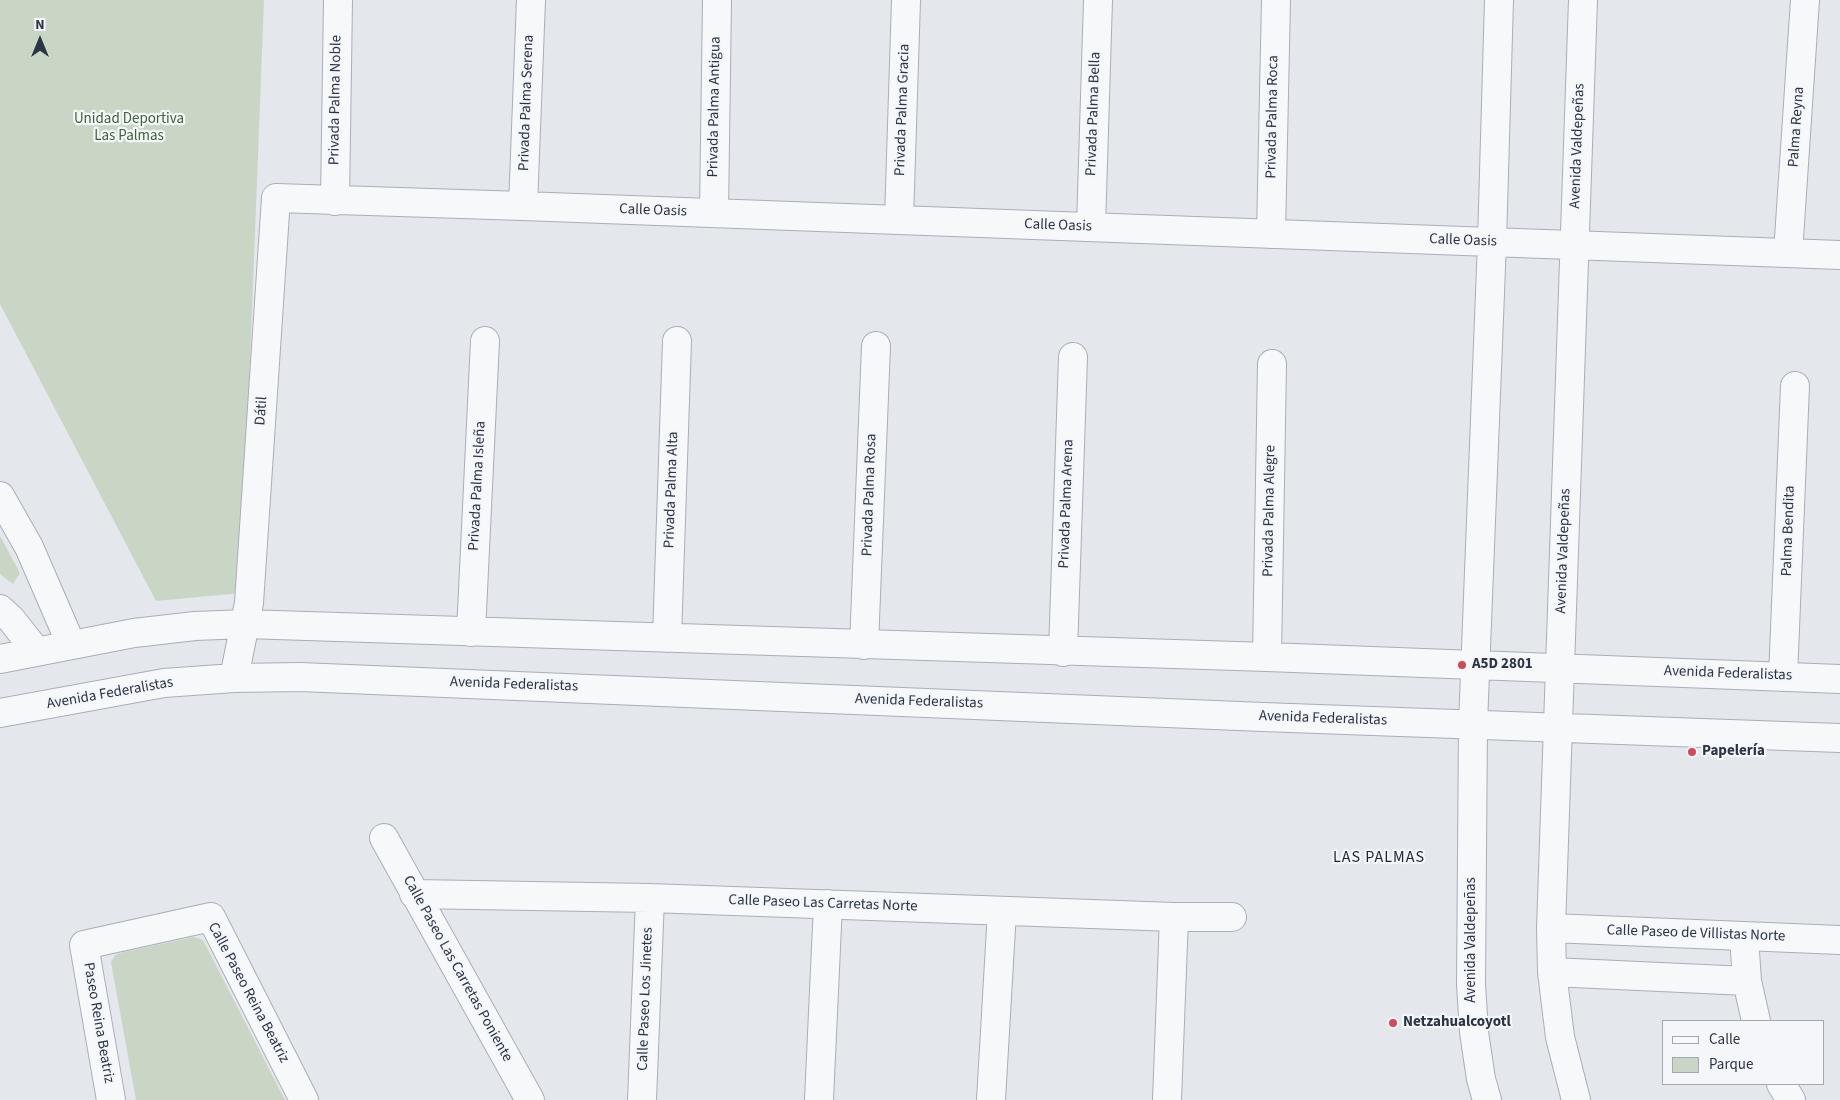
<!DOCTYPE html>
<html>
<head>
<meta charset="utf-8">
<style>
	body { margin:0 }
	#map { position:relative; width:1840px; height:1100px; overflow:hidden; background:#e4e7ec; font-family:"Source Sans 3",sans-serif }
	canvas { display:block }
	.legend { position:absolute; left:1662px; top:1020px; width:162px; height:65px; box-sizing:border-box; background:#f4f6f9; border:1px solid #a4a8b1; margin:0; padding:6px 9px; list-style:none; font-size:15px; color:#2b3445 }
	.legend li { display:flex; align-items:center; gap:10px; height:25px }
	.legend b { width:25px; border:1px solid #a4a8b1 }
	.north { position:absolute; left:15px; top:15px; width:50px; height:50px; -webkit-text-stroke:4px #f4f6f9; paint-order:stroke; rotate:0deg; font-size:14px; font-weight:700; line-height:20px; text-align:center; color:#2b3445 }
	.north::after { content:''; display:block; margin:auto; width:18px; height:22px; background:#2b3445; clip-path:polygon(50% 0,100% 100%,50% 72%,0 100%) }
</style>
</head>
<body>
<div id="map">
<canvas width="1840" height="1100"></canvas>
<ul class="legend">
<li><b style="height:6px;background:#f7f8fa"></b>Calle</li>
<li><b style="height:14px;background:#c9d6c5"></b>Parque</li>
</ul>
<div class="north">N</div>
</div>
<script>
const c = document.querySelector('canvas').getContext('2d');
c.lineJoin = 'round';
function fillPath(path, color) { c.fillStyle = color; c.fill(path, 'evenodd'); }
function strokePath(path, color, width, dash) { c.strokeStyle = color; c.lineWidth = width; c.lineCap = dash ? 'butt' : 'round'; c.setLineDash(dash || []); c.stroke(path); }
function drawText(font, color, halo, rows, align = 'center') {
  c.font = font + ' "Source Sans 3",sans-serif'; c.lineWidth = 4.5; c.setLineDash([]); c.textBaseline = 'middle'; c.strokeStyle = halo; c.fillStyle = color; for (const [text, x, y, turn = 0] of rows) {
    c.save(); c.translate(x, y); c.rotate((+turn || 0) * Math.PI / 180); c.textAlign = isNaN(turn) ? turn : align; if (halo) c.strokeText(text, 0, 0); c.fillText(text, 0, 0); c.restore();
  }
}
fillPath(new Path2D(`
	M0,0H264L241,593L156,601L0,304Z
	M0,536L20,573L13,584L0,574Z
	M194,937L203,940L285,1100H136L111,962L115,955L124,952Z`), '#c9d6c5');
const minor = new Path2D(`
	M335,201L338,0
	M523,206L531,0
	M714,213L717,0
	M899,220L906,0
	M1091,227L1098,0
	M1271,234L1276,0
	M1788,253L1805,0
	M0,496L29,547L71,644
	M0,609L11,619L37,652
	M471,632L485,341
	M667,638L677,341
	M864,645L876,346
	M1063,652L1073,357
	M1267,657L1272,364
	M0,659L134,633L195,626L245,624L1267,657L1840,679
	M1783,677L1795,386
	M234,678L249,603L276,198L523,206L1840,255
	M0,713L164,683L234,678L300,677L1263,717L1840,738
	M384,838L530,1100
	M414,894L650,898L1174,917H1232
	M1551,928L1840,940
	M1744,937L1747,981L1756,1021
	M1552,972L1747,981
	M1781,1084L1791,1100
	M111,1100L84,945L211,917L304,1100
	M642,1100L650,898
	M819,1100L828,904
	M991,1100L1002,911
	M1167,1100L1174,917
	M1487,1100L1481,1079L1474,1032L1471,984L1473,724L1492,242L1499,0
	M1576,1100L1560,1037L1552,972L1551,928L1583,0`);
strokePath(minor, '#a9aeb7', 30);
strokePath(minor, '#f7f8fa', 28);
for (const [x, y, r, color] of [
	[1462,665,5,"#d1495b"],
	[1692,752,5,"#d1495b"],
	[1393,1023,5,"#d1495b"]
]) { const dot = new Path2D(); dot.arc(x, y, r, 0, 2 * Math.PI); c.fillStyle = color; c.fill(dot); strokePath(dot, '#f4f6f9', 2); }
drawText('15px', '#2b3445', '#f4f6f9', [
	["Privada Palma Noble",336,100,-89],
	["Privada Palma Serena",527,103,-88],
	["Privada Palma Antigua",715,107,-89],
	["Privada Palma Gracia",903,110,-88],
	["Privada Palma Bella",1094,114,-88],
	["Privada Palma Roca",1273,117,-89],
	["Palma Reyna",1797,127,-86],
	["Avenida Valdepeñas",1578,146,-88],
	["Calle Oasis",653,211,2],
	["Calle Oasis",1058,226,2],
	["Calle Oasis",1463,241,2],
	["Dátil",262,411,-86],
	["Privada Palma Isleña",478,486,-87],
	["Privada Palma Alta",672,490,-88],
	["Privada Palma Rosa",870,495,-88],
	["Privada Palma Arena",1067,504,-88],
	["Privada Palma Alegre",1270,511,-89],
	["Palma Bendita",1789,531,-88],
	["Avenida Valdepeñas",1564,551,-88],
	["Avenida Federalistas",1728,674,2],
	["Avenida Federalistas",514,685,2],
	["Avenida Federalistas",110,694,-10],
	["Avenida Federalistas",919,702,2],
	["Avenida Federalistas",1323,719,2],
	["Calle Paseo Las Carretas Norte",823,904,2],
	["Calle Paseo de Villistas Norte",1696,934,2],
	["Avenida Valdepeñas",1472,940,-90],
	["Calle Paseo Las Carretas Poniente",457,969,61],
	["Calle Paseo Reina Beatriz",248,993,62],
	["Calle Paseo Los Jinetes",646,999,-88],
	["Paseo Reina Beatriz",98,1023,80]
]);
drawText('15px', '#3f6138', '#f4f6f9', [
	["Unidad Deportiva",129,120],
	["Las Palmas",129,137]
]);
drawText('bold 15px', '#2b3445', '#f4f6f9', [
	["A5D 2801",1472,665],
	["Papelería",1702,752],
	["Netzahualcoyotl",1403,1023]
], 'left');
c.letterSpacing = '1px';
drawText('16px', '#1d2536', '#f4f6f9', [
	["LAS PALMAS",1379,858]
]);
c.letterSpacing = '0px';
</script>
</body>
</html>
